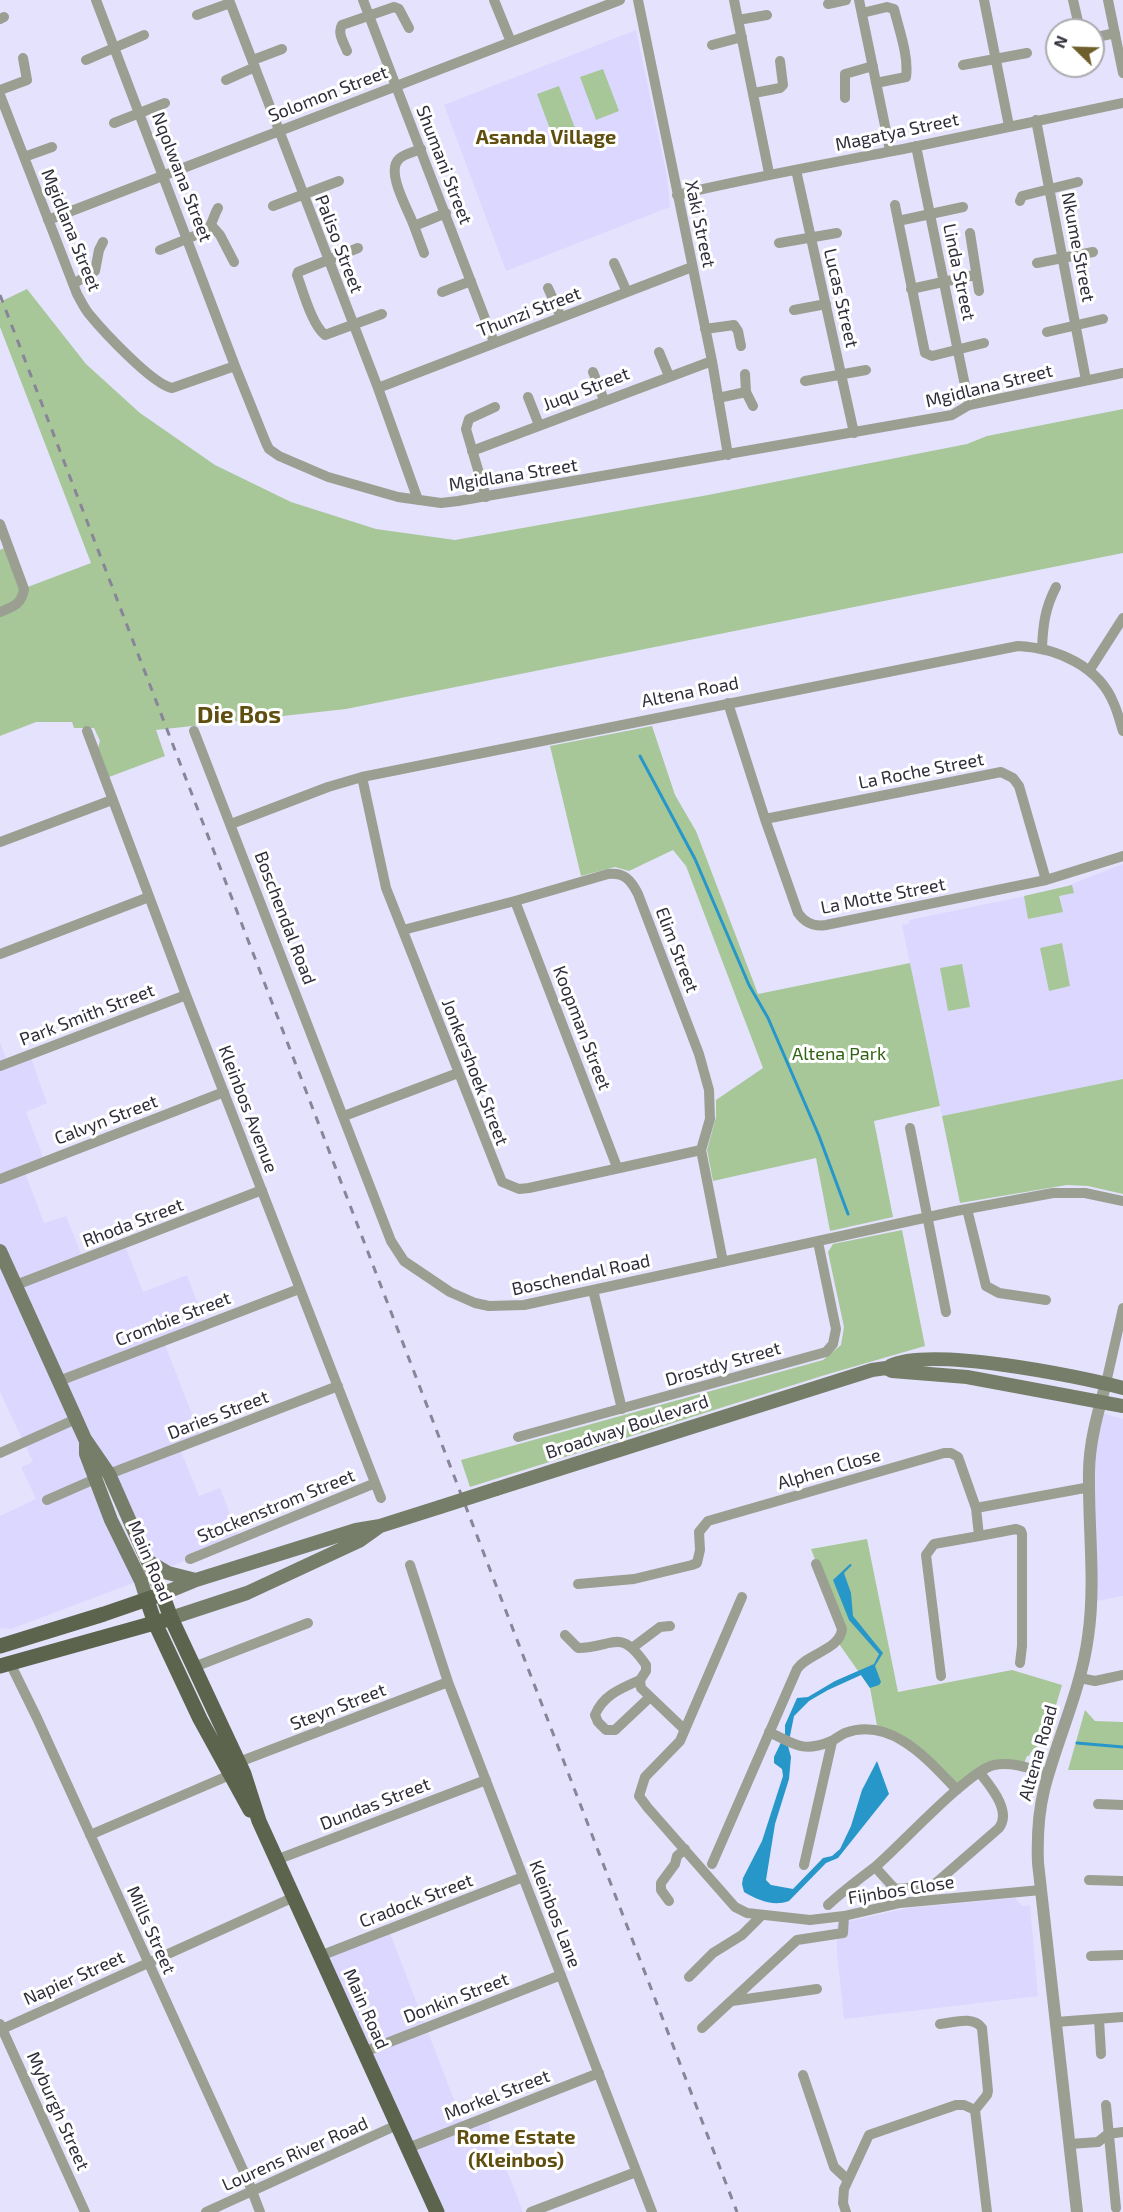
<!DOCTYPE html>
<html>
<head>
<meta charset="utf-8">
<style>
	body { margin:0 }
	#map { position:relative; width:1123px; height:2212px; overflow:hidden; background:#e5e2fd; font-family:"Exo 2",sans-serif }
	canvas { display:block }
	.north { position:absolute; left:1045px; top:18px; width:60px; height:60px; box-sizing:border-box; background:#fff; border:2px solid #acabb0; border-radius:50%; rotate:293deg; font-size:16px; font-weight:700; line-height:24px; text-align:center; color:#2f2d3a }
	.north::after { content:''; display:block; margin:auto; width:21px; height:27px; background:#6e5f2d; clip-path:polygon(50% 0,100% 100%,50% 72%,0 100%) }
</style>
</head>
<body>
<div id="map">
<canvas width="1123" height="2212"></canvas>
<div class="north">N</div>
</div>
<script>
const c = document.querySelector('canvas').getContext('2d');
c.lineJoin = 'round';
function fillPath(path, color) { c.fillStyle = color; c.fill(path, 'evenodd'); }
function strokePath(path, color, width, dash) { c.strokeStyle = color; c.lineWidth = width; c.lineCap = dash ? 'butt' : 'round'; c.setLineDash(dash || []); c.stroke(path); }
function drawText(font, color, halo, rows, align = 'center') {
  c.font = font + ' "Exo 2",sans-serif'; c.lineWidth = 6; c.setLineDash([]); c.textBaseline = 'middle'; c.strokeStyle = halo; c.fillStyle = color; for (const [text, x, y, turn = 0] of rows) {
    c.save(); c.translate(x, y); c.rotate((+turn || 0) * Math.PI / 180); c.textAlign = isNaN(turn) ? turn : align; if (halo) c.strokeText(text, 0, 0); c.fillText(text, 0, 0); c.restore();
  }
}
fillPath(new Path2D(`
	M636,30L667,176L670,207L506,271L444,105Z
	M1123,864V1079L942,1116L902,925L909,924V920L1059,889Z
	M0,1043L8,1063L30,1055L47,1103L26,1112L45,1162L24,1170L44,1223L66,1216L83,1259L124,1243L143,1292L187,1275L206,1325L164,1342L202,1440L180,1449L199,1496L220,1488L239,1538L163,1570L149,1561L87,1440L141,1580L11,1629L0,1628V1516L36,1499L21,1467L33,1462L0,1392Z
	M1102,1413L1123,1419V1596L1092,1602L1090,1487Z
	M1015,1898L1022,1906L1030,1905L1038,1996L844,2019L837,1952V1924L908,1908Z
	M388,1928L464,2126L487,2120L523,2212H437L320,1955Z`), '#dcd7ff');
fillPath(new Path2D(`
	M603,69L619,111L596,120L580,77Z
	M559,86L575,128L553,137L537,94Z
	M27,289L86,364L140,413L215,465L291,502L376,529L455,540L708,495L967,444L987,436L1123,409V553L346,709L156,730L165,756L109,777L98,748L100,741L94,728H74L72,722H36L0,736V550L8,546L25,588L91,563L0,327V302Z
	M652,726L675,795L696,831L758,994L910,963L940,1106L874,1121L893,1217L830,1231L816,1158L713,1181L707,1150L716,1117V1100L763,1068L686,866L673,850L629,871L615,867L581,876L550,746Z
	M1072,885L1074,893L1059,896L1063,912L1028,919L1024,896Z
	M1062,943L1070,986L1049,991L1040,948Z
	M962,964L970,1007L948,1011L940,968Z
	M1123,1079V1194L1088,1186L1067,1185L960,1203L942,1116Z
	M902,1230L925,1346L825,1375L470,1487L461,1460L823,1360L841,1345L844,1327L828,1252L833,1244Z
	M867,1539L898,1692L1012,1670L1062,1685L1045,1742L1041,1747L1038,1746L1031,1752L1029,1756H1027L1023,1766L1006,1763L957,1790L937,1768L878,1731L870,1688L837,1641L842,1629L811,1549Z
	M1085,1710L1095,1721L1123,1722V1770H1068Z`), '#a7c799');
fillPath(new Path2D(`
	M850,1564L852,1565L844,1573L851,1593L853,1616L883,1653L875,1666L881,1682L879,1685L870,1688L861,1675L828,1690L809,1701L794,1716L788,1746L791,1757L789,1779L775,1824L766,1880L771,1885L793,1889L823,1858L832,1856L840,1849L851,1826L862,1790L877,1761L889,1794L838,1858L826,1863L789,1901C773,1907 758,1900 744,1892L742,1884L743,1878L762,1841L783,1776L782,1769L774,1763V1757L785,1734V1725L797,1698L808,1697L835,1681L874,1664L879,1654L849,1620L833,1580Z`), '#2797c9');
strokePath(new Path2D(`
	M640,756L695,859L749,985L768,1018L819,1136L848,1214
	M1077,1743L1123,1747`), '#2797c9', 3);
strokePath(new Path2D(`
	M96,0L235,366
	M229,0L378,388L418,500
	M363,0L494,342
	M494,0L511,42
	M638,0L712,361L728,455
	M734,0L769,173
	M859,0L890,150
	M984,0L1009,126
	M1073,0L1080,30
	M1108,0L1123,73
	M828,4L846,0
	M862,13L887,7L894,9C899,30 909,56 906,77L876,83
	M197,15L230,3
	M0,19L4,17
	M738,20L767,15
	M1093,38L1115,33
	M712,45L742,37
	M347,51C344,43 337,33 342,25L394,7L399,9L409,28
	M86,60L144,35
	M253,60L282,49
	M963,65L1027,53
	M226,80L255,67
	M0,90L27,80L23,58
	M754,93L780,88L783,85L780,61
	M0,95L77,294C81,301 84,308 89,314C103,331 152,384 172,388L235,366L266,443L269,449L279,456L328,477L398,497L441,503L458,501L952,415L969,405L1123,373
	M845,98V74L873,66
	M1036,120L1086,380
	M114,123L165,103
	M916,146L969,405
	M421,149C414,152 404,154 399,159C385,172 409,211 414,226L446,213
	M24,157L52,147
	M796,170L854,433
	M677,195C757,176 838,162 918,146C986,132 1055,117 1123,103
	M1020,201L1022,196L1078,182
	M895,205L925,353L932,356L984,343
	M273,206L339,181
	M48,220L620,0
	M898,221L963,207
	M212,226L220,235L234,262
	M414,226L424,253
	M970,233L979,291
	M779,243L837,233
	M358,248L298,272L297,275C303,291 312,325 325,335L382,314
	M160,250L206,231C213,225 213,216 218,208
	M614,263L627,292
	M1037,263L1093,252
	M73,284L95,271L99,250L103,242
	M548,288L561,317
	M911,289L975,275
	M442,292L471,281
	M794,310L826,304
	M705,329L734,325L738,331L741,346
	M1047,332L1103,319
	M659,352L669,376
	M593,372L604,400
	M745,374L746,392L753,406
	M805,381L866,370
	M378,388L692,267
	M528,397L539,425
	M718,398L746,392
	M472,451L712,361
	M486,497L466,429L469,419L495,407
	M0,524L24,589C22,604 13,607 0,612
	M1042,648C1043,625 1045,608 1056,587
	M1089,671L1123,618
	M728,703L765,819L798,913C805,923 814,927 826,925L1046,880L1123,856
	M87,731L186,995L381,1498
	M194,731L391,1241L404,1261L450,1292L475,1303L489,1306L524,1305L956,1211L1053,1193H1085L1123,1201
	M362,777L386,888L502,1182L519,1189L529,1188L701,1150
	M765,819L1001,772L1013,778L1019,786L1046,880
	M231,824L328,787L362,777L1018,646C1057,648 1099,666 1114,704C1118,713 1120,722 1123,731
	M0,842L112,800
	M515,901L617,1167
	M403,930L515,901L608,874C624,872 631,880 638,894L699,1054L709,1090L710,1119L701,1150L723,1262
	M0,954L149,897
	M0,1066L186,995
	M344,1116L458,1073
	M910,1128L946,1312
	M0,1179L224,1092
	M967,1209L986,1286L999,1293L1046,1300
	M16,1285L262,1190
	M593,1290L622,1409
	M59,1381L299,1289
	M1106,1383L1123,1308
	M518,1437L826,1352L833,1344L836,1329L818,1242
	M0,1453L76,1419
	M109,1474L338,1386
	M47,1500L95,1479
	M979,1536L1016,1529L1021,1531L1022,1534V1646L1020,1663
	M190,1559L375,1483
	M410,1565L448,1682L652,2212
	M578,1584L634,1579L692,1565L697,1563L700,1550L699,1532L708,1521L944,1453H951L958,1457L976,1508L1090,1487
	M742,1597L680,1741L645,1777L639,1796L648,1808L735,1907L747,1913L810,1920L844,1916L900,1903L1041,1890
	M565,1635L578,1648C615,1647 620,1627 646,1665V1671L640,1680L641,1688L685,1730
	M632,1648L660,1627L670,1626
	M10,1663L37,1718L249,2183L260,2212
	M194,1667L308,1623
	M941,1676L926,1555L934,1544L979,1536L976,1508
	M1080,1678L1095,1681L1123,1675
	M640,1680C622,1688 603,1695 595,1715L598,1722L606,1730H615L650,1697
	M769,1732C793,1743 802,1753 829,1742C835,1740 840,1735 845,1733C892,1716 929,1761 957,1790
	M239,1762L448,1682
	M1098,1804L1123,1805
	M90,1835L230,1775
	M276,1860L486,1780
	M712,1864L797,1669C808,1653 840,1650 842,1629L816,1564
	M804,1865L832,1742
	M875,1867L895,1889L930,1886L937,1882L999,1828C1012,1811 990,1786 980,1773
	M1089,1880L1123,1881
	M669,1901L661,1890V1883L675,1864L677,1856L685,1849
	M828,1905C843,1891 859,1879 875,1867C900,1846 969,1770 994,1765C1012,1761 1032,1769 1049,1774
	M320,1956L523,1877
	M1091,1956L1123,1955
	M689,1977L713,1953L742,1935L762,1915
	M732,2001L817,1989
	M1099,2019L1101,2054
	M1056,2022L1123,2017
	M0,2024L85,2212
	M940,2024C953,2023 973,2015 982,2028L988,2091L987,2095L975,2110
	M702,2028L797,1940L843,1933L844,1916
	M0,2030L294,1897
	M364,2052L561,1975
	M803,2075L834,2167L848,2180
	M1106,2105L1116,2208
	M975,2110L987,2212
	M1070,2144L1098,2142L1108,2134L1123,2132
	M408,2148L599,2073
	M206,2212L397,2125
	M531,2212L636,2172
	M846,2212L843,2203L844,2189L869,2135L956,2105H964L975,2110`), '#9a9f92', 10);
strokePath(new Path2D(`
	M1077,2212L1038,1863C1037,1838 1038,1815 1044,1790C1057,1739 1081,1690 1088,1637C1096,1583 1088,1527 1089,1473C1089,1443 1098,1412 1106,1383`), '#9a9f92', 12);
strokePath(new Path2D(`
	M0,1251L76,1419L85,1439L109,1474L162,1594L196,1580L356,1530L380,1526L440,1507
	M890,1366C930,1346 1078,1376 1123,1388
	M86,1444V1454L111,1520L141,1581L147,1600
	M496,1489L872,1370L886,1368L892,1371L967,1377L1123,1406
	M148,1561L168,1573L196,1580
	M171,1618L247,1593L359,1541L380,1526`), '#767d69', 14);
strokePath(new Path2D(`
	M147,1600L155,1623L200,1719L250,1810
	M0,1646L104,1614L162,1594L171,1618L244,1774L259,1821L437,2212
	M0,1666L165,1620`), '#5d644d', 15);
strokePath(new Path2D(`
	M0,295L737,2212`), '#888599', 3, [8, 8]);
strokePath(new Path2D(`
	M440,1507L496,1489`), '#767d69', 14);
drawText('18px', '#2f2d3a', '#fff', [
	["Solomon Street",328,94,-21],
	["Magatya Street",897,132,-12],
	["Shumani Street",444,165,69],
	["Nqolwana Street",182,177,69],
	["Xaki Street",700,224,78],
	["Mgidlana Street",71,230,68],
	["Paliso Street",339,244,69],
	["Nkume Street",1078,247,79],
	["Linda Street",959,272,78],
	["Lucas Street",841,298,77],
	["Thunzi Street",529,312,-21],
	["Mgidlana Street",989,386,-14],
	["Juqu Street",586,389,-21],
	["Mgidlana Street",513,475,-9],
	["Altena Road",690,692,-11],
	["La Roche Street",921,771,-11],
	["La Motte Street",883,896,-11],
	["Boschendal Road",285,918,69],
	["Elim Street",677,950,69],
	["Park Smith Street",87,1015,-21],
	["Koopman Street",582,1028,69],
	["Jonkershoek Street",475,1072,69],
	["Kleinbos Avenue",248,1109,69],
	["Calvyn Street",106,1120,-21],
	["Rhoda Street",133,1223,-21],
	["Boschendal Road",581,1275,-12],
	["Crombie Street",173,1319,-21],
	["Drostdy Street",723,1364,-16],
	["Daries Street",218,1415,-21],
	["Broadway Boulevard",627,1427,-18],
	["Alphen Close",829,1469,-16],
	["Stockenstrom Street",276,1506,-22],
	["Main Road",150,1561,67],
	["Steyn Street",338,1707,-21],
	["Altena Road",1038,1753,-74],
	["Dundas Street",375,1804,-21],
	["Fijnbos Close",901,1890,-9],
	["Cradock Street",416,1901,-21],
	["Kleinbos Lane",555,1914,69],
	["Mills Street",151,1930,66],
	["Napier Street",74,1978,-24],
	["Donkin Street",456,1998,-21],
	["Main Road",366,2009,66],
	["Morkel Street",497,2095,-21],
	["Myburgh Street",58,2111,66],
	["Lourens River Road",295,2154,-24]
]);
drawText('18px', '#326314', '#fff', [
	["Altena Park",839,1054]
]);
drawText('bold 20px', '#5f4e0f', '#fff', [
	["Asanda Village",546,137],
	["Rome Estate",516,2137],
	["(Kleinbos)",516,2160]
]);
drawText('bold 24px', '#5f4e0f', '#fff', [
	["Die Bos",239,715]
]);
</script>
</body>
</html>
